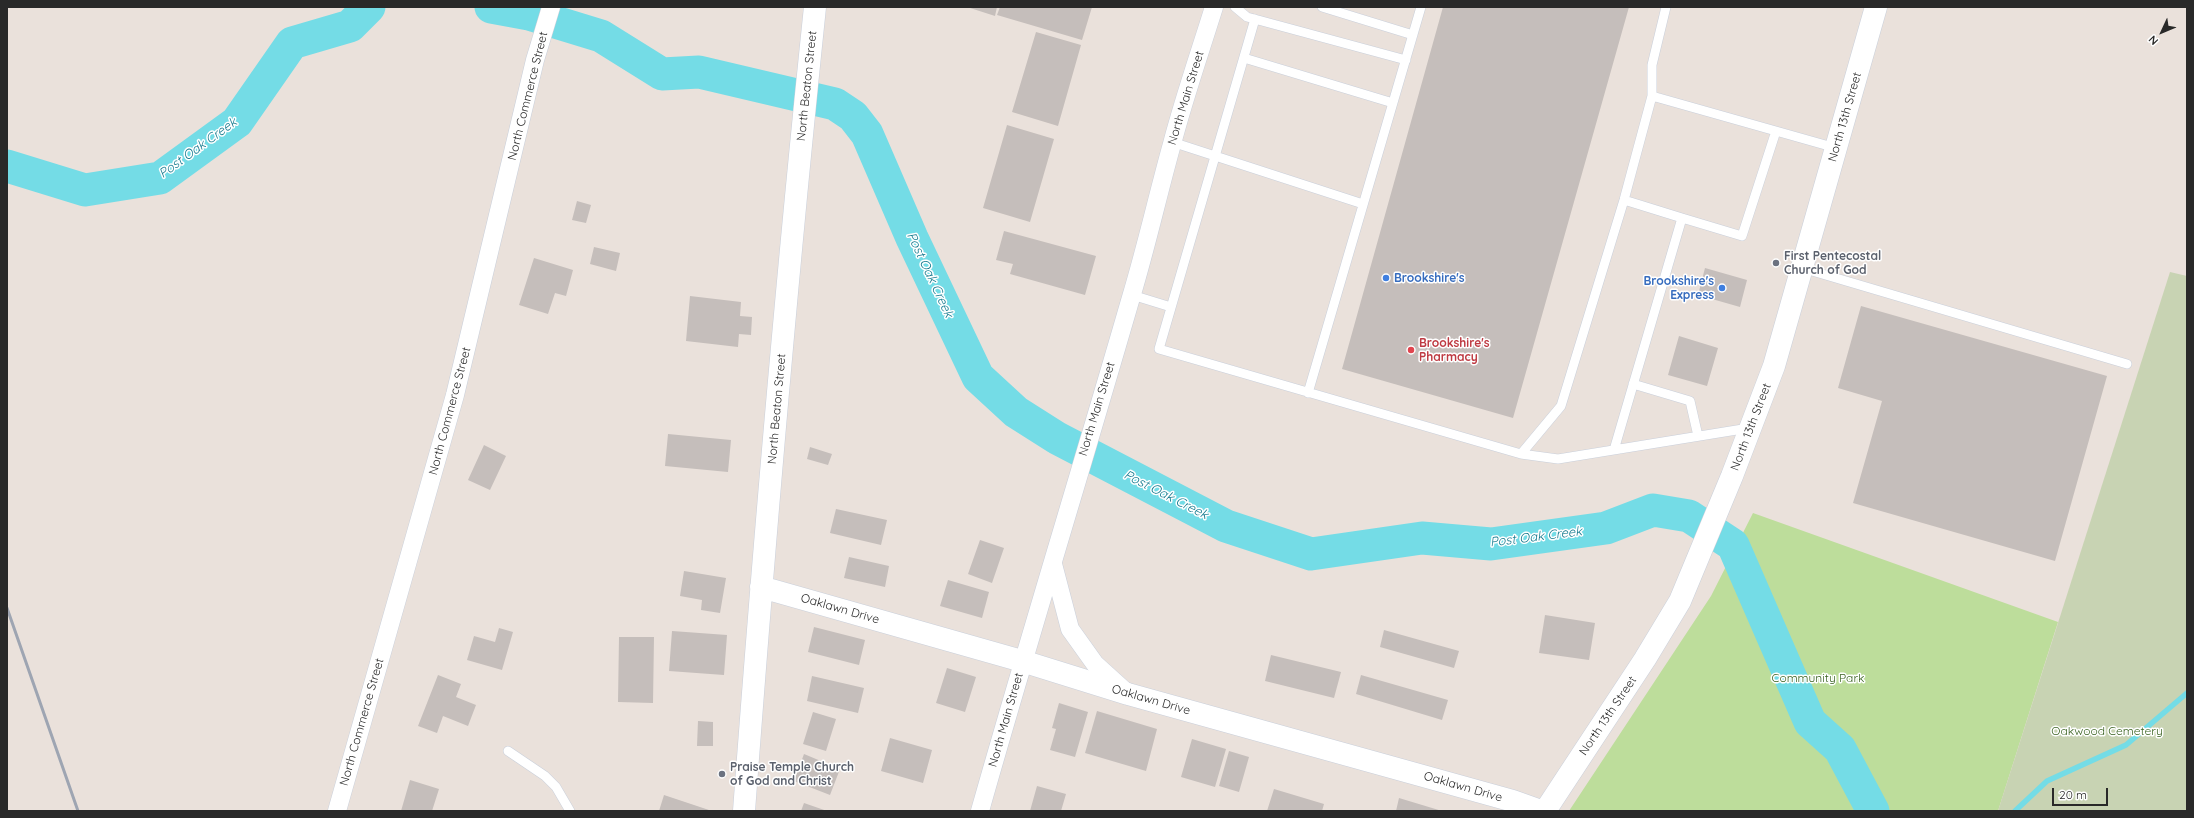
<!DOCTYPE html>
<html>
<head>
<meta charset="utf-8">
<style>
	body { margin:0 }
	#map { position:relative; width:2194px; height:818px; overflow:hidden; background:#eae1db; font-family:Quicksand,sans-serif }
	canvas { display:block }
	.frame { position:absolute; inset:0; border:8px solid #292929; pointer-events:none }
	.north { position:absolute; left:2142px; top:12px; width:40px; height:40px; -webkit-text-stroke:3px #fff; paint-order:stroke; rotate:226deg; font-size:11px; font-weight:700; line-height:16px; text-align:center; color:#292929 }
	.north::after { content:''; display:block; margin:auto; width:14px; height:18px; background:#292929; clip-path:polygon(50% 0,100% 100%,50% 72%,0 100%) }
	.scale { position:absolute; left:2052px; top:788px; width:56px; height:18px; box-sizing:border-box; border:2px solid #292929; border-top:0; padding-left:5px; font-size:12px; line-height:14px; white-space:nowrap; color:#292929; -webkit-text-stroke:3px #fff; paint-order:stroke }
</style>
</head>
<body>
<div id="map">
<canvas width="2194" height="818"></canvas>
<div class="frame"></div>
<div class="north">N</div>
<div class="scale">20 m</div>
</div>
<script>
const c = document.querySelector('canvas').getContext('2d');
c.lineJoin = 'round';
function fillPath(path, color) { c.fillStyle = color; c.fill(path, 'evenodd'); }
function strokePath(path, color, width, dash) { c.strokeStyle = color; c.lineWidth = width; c.lineCap = dash ? 'butt' : 'round'; c.setLineDash(dash || []); c.stroke(path); }
function drawText(font, color, halo, rows, align = 'center') {
  c.font = font + ' Quicksand,sans-serif'; c.lineWidth = 3; c.setLineDash([]); c.textBaseline = 'middle'; c.strokeStyle = halo; c.fillStyle = color; for (const [text, x, y, turn = 0] of rows) {
    c.save(); c.translate(x, y); c.rotate((+turn || 0) * Math.PI / 180); c.textAlign = isNaN(turn) ? turn : align; if (halo) c.strokeText(text, 0, 0); c.fillText(text, 0, 0); c.restore();
  }
}
fillPath(new Path2D(`
	M1753,513L2058,622L1998,811H1569L1711,596Z`), '#bddd9b');
fillPath(new Path2D(`
	M2170,272L2187,276V811H1998Z`), '#c8d3b3');
strokePath(new Path2D(`
	M2015,811L2047,781L2126,745L2187,693`), '#74dce6', 5.5);
strokePath(new Path2D(`
	M491,7L529,14L601,36L662,74L699,72L835,104L853,116L867,134L912,238L978,377L1016,412L1057,438L1226,526L1311,554L1422,538L1491,544L1606,528L1653,510L1689,516L1733,545L1810,722L1840,749L1873,811
	M7,166L85,190L160,178L237,122L292,43L350,26L369,7`), '#74dce6', 33);
fillPath(new Path2D(`
	M967,7H997L995,16Z
	M1000,7H1092L1082,40L997,15Z
	M1443,7H1629L1513,418L1342,369Z
	M1036,32L1081,45L1058,126L1012,112Z
	M1007,125L1054,139L1030,222L983,208Z
	M577,201L591,205L586,223L572,220Z
	M1004,231L1096,256L1085,295L1010,274L1013,264L996,260Z
	M594,247L620,253L616,271L590,264Z
	M534,258L573,270L566,296L555,293L548,314L519,305Z
	M1705,268L1747,280L1740,307L1698,295Z
	M690,296L741,302L740,316L752,317L751,335L739,334L738,347L686,341Z
	M1861,306L2107,376L2055,561L1853,503L1882,401L1838,388Z
	M1679,336L1718,348L1707,386L1668,375Z
	M668,434L731,440L728,472L665,466Z
	M484,445L506,456L490,490L468,480Z
	M810,447L832,454L828,465L807,459Z
	M836,509L887,520L881,545L830,533Z
	M980,540L1004,548L992,583L968,574Z
	M849,557L889,566L885,587L844,578Z
	M684,571L726,578L720,613L701,610L702,600L680,596Z
	M948,580L989,592L982,618L940,606Z
	M1545,615L1595,623L1589,660L1539,653Z
	M814,627L865,640L859,665L808,652Z
	M499,628L513,632L502,670L467,660L474,636L495,642Z
	M1384,630L1459,651L1454,668L1380,647Z
	M672,631L727,635L724,675L669,671Z
	M619,637H654L653,703L618,702Z
	M1271,655L1341,672L1334,698L1265,681Z
	M947,668L976,677L965,712L936,703Z
	M438,675L461,684L456,697L476,705L468,726L443,716L437,733L418,726Z
	M1361,675L1448,700L1442,720L1356,694Z
	M812,676L864,688L858,713L807,701Z
	M1059,703L1088,712L1075,757L1050,750L1056,729L1052,728Z
	M1097,711L1157,729L1146,771L1085,753Z
	M813,712L836,719L826,751L803,744Z
	M698,721L713,722V746H697Z
	M890,738L932,750L923,783L881,771Z
	M1192,739L1226,749L1215,787L1181,777Z
	M1229,751L1249,757L1239,792L1219,786Z
	M804,754L840,769L830,795L794,781Z
	M410,780L439,789L432,811H401Z
	M1037,786L1066,794L1061,811H1030Z
	M1274,789L1324,804L1322,811H1267Z
	M664,795L709,810V811H659Z
	M1399,798L1442,811H1396Z
	M804,803L827,811H801Z`), '#c5bebb');
const lane = new Path2D(`
	M1235,7L1247,17L1406,60
	M1322,7L1413,35
	M1255,19L1159,349L1521,454L1558,459L1749,428
	M1244,58L1393,103
	M1652,96V65L1666,7
	M1172,142L1363,204
	M1682,218L1742,236L1776,131
	M1802,268L2127,364
	M1132,295L1171,307
	M1633,384L1690,401L1698,436
	M1308,393L1421,7
	M1614,450L1682,218L1624,200
	M1521,454L1561,406L1624,200L1652,96L1836,148
	M508,751L545,776L556,787L570,811`);
const street = new Path2D(`
	M1053,564L1070,629L1095,664L1127,693
	M337,811L455,395L535,60L551,7
	M980,811C1029,638 1082,467 1132,294C1147,244 1158,194 1172,144C1184,98 1200,52 1214,7`);
const secondary = new Path2D(`
	M761,587L1022,661L1128,694L1513,801L1541,811
	M744,811C764,543 787,275 815,7
	M1545,811L1645,659L1680,601L1732,476L1774,366L1876,7`);
strokePath(lane, '#c9cfda', 10);
strokePath(street, '#c9cfda', 19);
strokePath(secondary, '#c9cfda', 23);
strokePath(lane, '#fff', 9);
strokePath(street, '#fff', 18);
strokePath(secondary, '#fff', 22);
strokePath(new Path2D(`
	M7,608L78,811`), '#9ea5b2', 3);
for (const [x, y, r, color] of [
	[1776,263,4,"#6b7280"],
	[1386,278,4,"#3f7fe0"],
	[1722,288,4,"#3f7fe0"],
	[1411,350,4,"#e0444e"],
	[722,774,4,"#6b7280"]
]) { const dot = new Path2D(); dot.arc(x, y, r, 0, 2 * Math.PI); c.fillStyle = color; c.fill(dot); strokePath(dot, '#fff', 1.5); }
drawText('12px', '#292929', '#fff', [
	["North Beaton Street",807,86,-84],
	["North Commerce Street",528,96,-76],
	["North Main Street",1186,98,-73],
	["North 13th Street",1845,117,-74],
	["North Beaton Street",777,409,-85],
	["North Main Street",1097,409,-73],
	["North Commerce Street",450,411,-75],
	["North 13th Street",1751,427,-69],
	["Oaklawn Drive",840,609,16],
	["Oaklawn Drive",1151,700,16],
	["North 13th Street",1608,716,-56],
	["North Main Street",1006,720,-74],
	["North Commerce Street",362,722,-74],
	["Oaklawn Drive",1463,787,16]
]);
drawText('bold 12px', '#5b616d', '#fff', [
	["First Pentecostal",1784,256],
	["Church of God",1784,270],
	["Praise Temple Church",730,767],
	["of God and Christ",730,781]
], 'left');
drawText('bold 12px', '#366cbe', '#fff', [
	["Brookshire's",1394,278],
	["Brookshire's",1714,281,"right"],
	["Express",1714,295,"right"]
], 'left');
drawText('bold 12px', '#be3a42', '#fff', [
	["Brookshire's",1419,343],
	["Pharmacy",1419,357]
], 'left');
drawText('12px', '#37601e', '#fff', [
	["Community Park",1818,678],
	["Oakwood Cemetery",2107,731]
]);
drawText('italic 13px', '#167b8f', '#fff', [
	["Post Oak Creek",198,148,-36],
	["Post Oak Creek",930,275,65],
	["Post Oak Creek",1166,495,27],
	["Post Oak Creek",1536,537,-7]
]);
</script>
</body>
</html>
